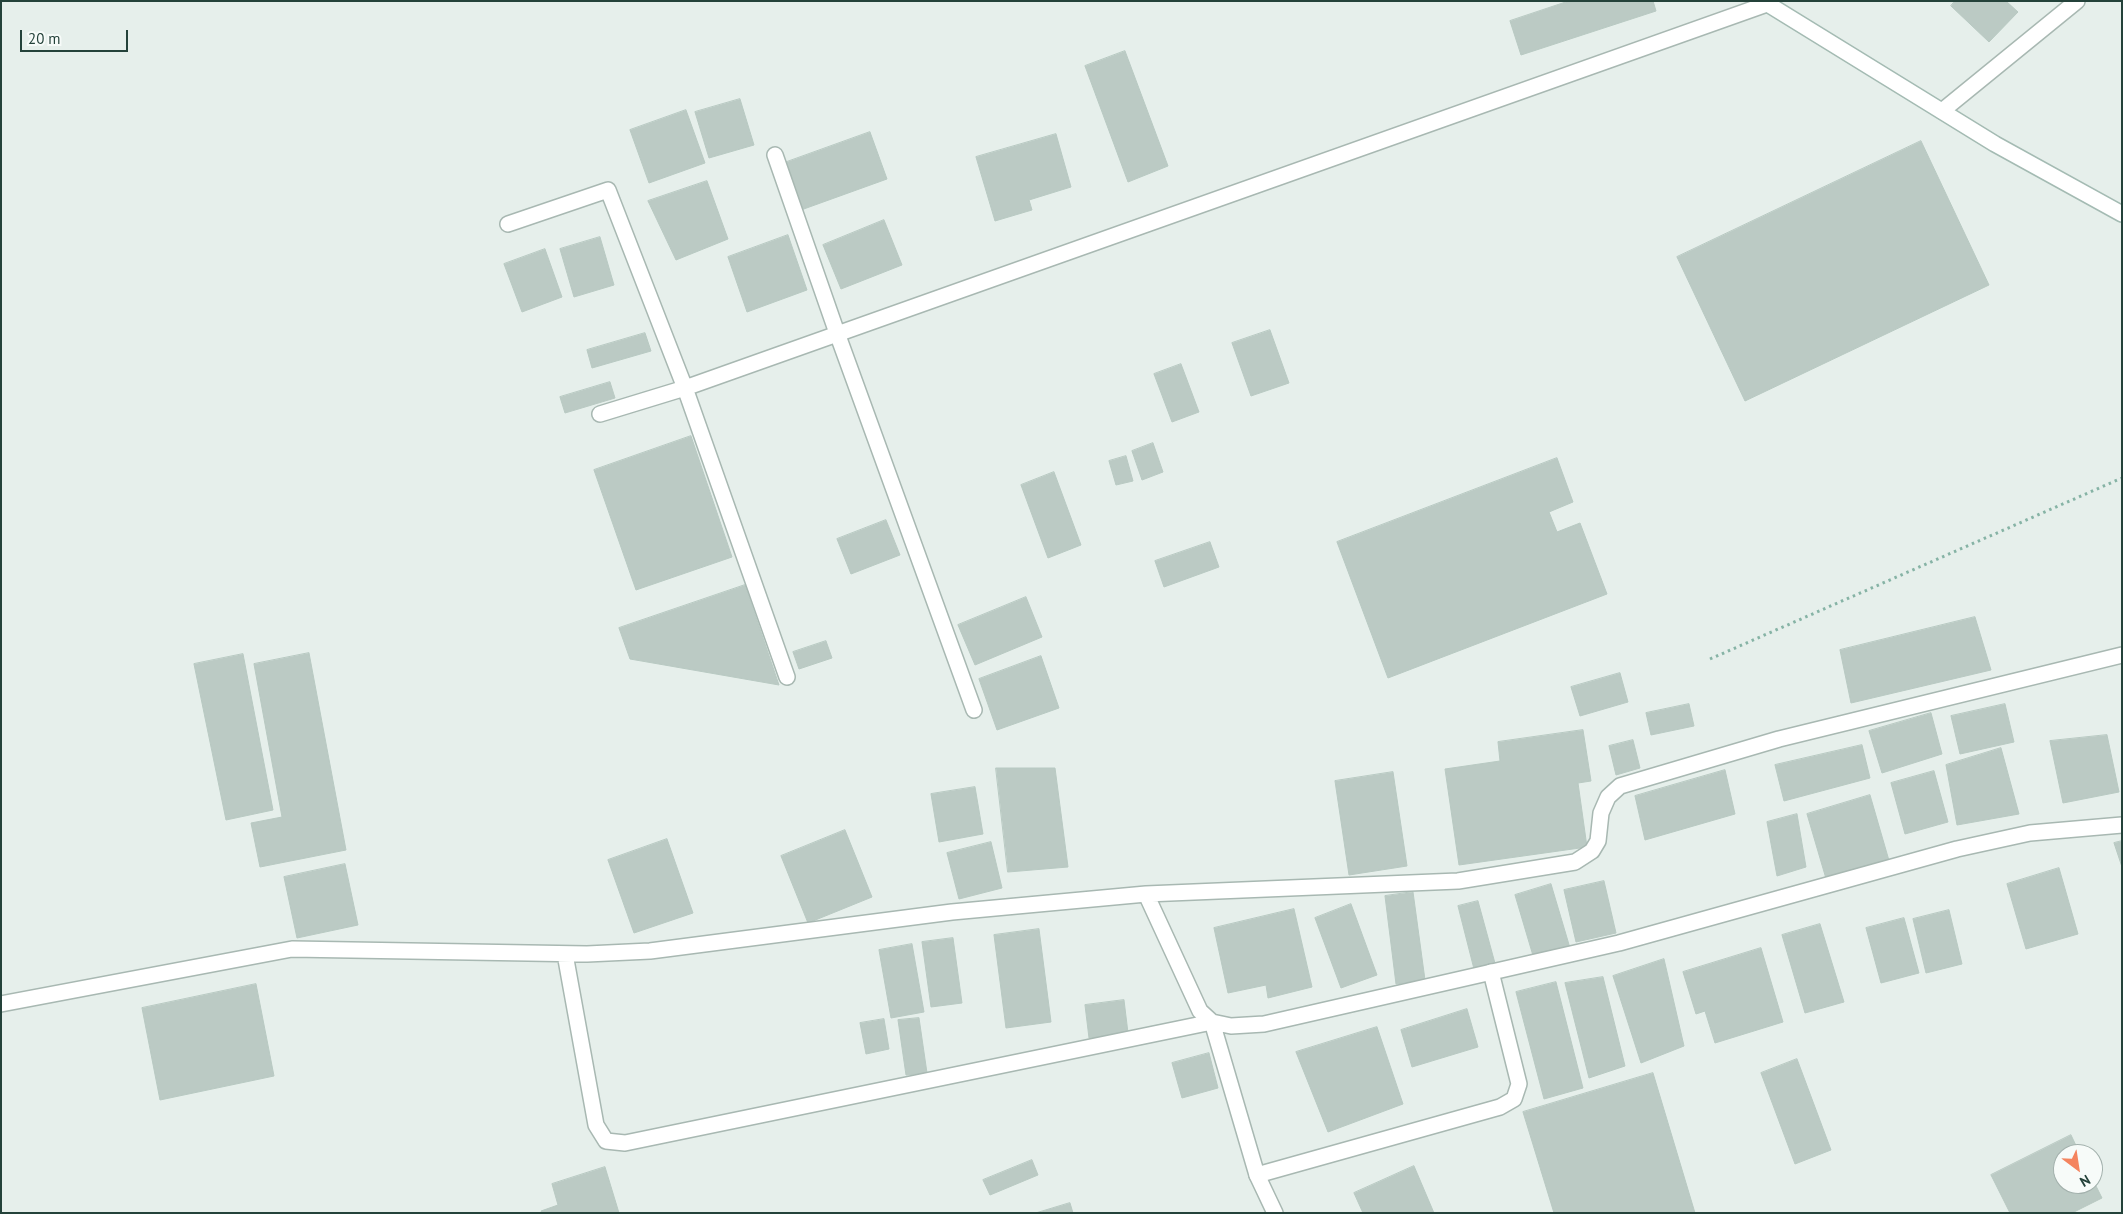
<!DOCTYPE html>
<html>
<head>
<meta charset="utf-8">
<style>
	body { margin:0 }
	#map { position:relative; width:2123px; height:1214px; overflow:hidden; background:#e6efeb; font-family:"PT Sans",sans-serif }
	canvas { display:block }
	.frame { position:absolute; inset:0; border:2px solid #24423a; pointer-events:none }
	.north { position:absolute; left:2053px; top:1144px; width:50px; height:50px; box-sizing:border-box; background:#f7fbf9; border:1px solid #a3b1ad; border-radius:50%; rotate:149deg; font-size:14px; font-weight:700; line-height:20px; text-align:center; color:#24423a }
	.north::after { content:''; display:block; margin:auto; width:18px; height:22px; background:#f4845f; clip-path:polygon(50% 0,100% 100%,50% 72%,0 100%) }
	.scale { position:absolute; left:20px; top:30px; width:108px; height:22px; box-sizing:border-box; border:2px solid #24423a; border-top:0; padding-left:6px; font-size:15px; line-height:18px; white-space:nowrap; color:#24423a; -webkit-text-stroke:4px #f7fbf9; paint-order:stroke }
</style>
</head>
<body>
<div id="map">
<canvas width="2123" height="1214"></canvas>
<div class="frame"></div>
<div class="north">N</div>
<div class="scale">20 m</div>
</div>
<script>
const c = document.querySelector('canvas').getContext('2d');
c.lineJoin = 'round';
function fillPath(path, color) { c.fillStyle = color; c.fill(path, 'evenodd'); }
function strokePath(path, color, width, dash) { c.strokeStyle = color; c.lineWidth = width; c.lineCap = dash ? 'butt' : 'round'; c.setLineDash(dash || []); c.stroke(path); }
const building = new Path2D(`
	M1569,1H1653L1656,11L1521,55L1510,21Z
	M1955,1H2006L2018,12L1989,42L1951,6Z
	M1125,51L1168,166L1128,182L1085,66Z
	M740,99L754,145L709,158L695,112Z
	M686,110L705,163L649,183L630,130Z
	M870,132L887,179L801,210L784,163Z
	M1056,134L1071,187L1029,200L1032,210L995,221L976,157Z
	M1921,141L1989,285L1745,401L1677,257Z
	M707,181L728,239L676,260L648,201Z
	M884,220L902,265L841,289L823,245Z
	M788,235L807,290L747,312L728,257Z
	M600,237L614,285L574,297L560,249Z
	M545,249L562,297L522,312L504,264Z
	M1270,330L1289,383L1251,396L1232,343Z
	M645,333L651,351L592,368L587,350Z
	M1181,364L1199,412L1172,422L1154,374Z
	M610,382L615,398L565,413L560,397Z
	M691,436L732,557L636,590L594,470Z
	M1153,443L1163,472L1142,480L1132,451Z
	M1126,456L1133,481L1116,485L1109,461Z
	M1557,458L1573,502L1549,512L1557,532L1580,523L1607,594L1388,678L1337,542Z
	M1054,472L1081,545L1048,558L1021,485Z
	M886,520L900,555L851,574L837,539Z
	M1210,542L1219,567L1164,587L1155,561Z
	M745,585L779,685L630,659L619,628Z
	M1026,597L1042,637L975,665L958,625Z
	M1975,617L1991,670L1851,703L1840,650Z
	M826,641L832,658L799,669L793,652Z
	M309,653L346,850L260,867L251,823L282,817L254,664Z
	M243,654L273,810L226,820L194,664Z
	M1041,656L1059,708L997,730L979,679Z
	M1620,673L1628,702L1580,716L1571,687Z
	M1689,704L1694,726L1651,735L1646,713Z
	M2005,704L2014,742L1960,754L1951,716Z
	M1931,713L1942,754L1882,773L1869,731Z
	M1583,730L1591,781L1578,783L1587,847L1459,865L1445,769L1500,761L1498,742Z
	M2107,735L2119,792L2063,803L2050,741Z
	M1633,740L1640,768L1616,775L1609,746Z
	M1862,745L1870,778L1784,801L1775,765Z
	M2001,748L2019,814L1957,825L1946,765Z
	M996,768H1055L1068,867L1008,872Z
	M1725,770L1735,814L1645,840L1635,796Z
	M1934,771L1948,822L1905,834L1891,783Z
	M1393,772L1407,866L1349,875L1335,781Z
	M975,787L983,834L939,842L931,794Z
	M1870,795L1890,864L1827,882L1807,814Z
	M1797,814L1806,867L1777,876L1767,822Z
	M845,830L872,897L808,923L781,856Z
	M667,839L693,913L634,933L608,860Z
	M2122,841V867L2114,843Z
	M991,842L1002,888L959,899L947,853Z
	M345,864L358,925L297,938L284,877Z
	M2059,868L2078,934L2026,949L2007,884Z
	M1604,881L1616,933L1576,942L1564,890Z
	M1551,884L1570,948L1534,959L1515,895Z
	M1413,892L1425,980L1396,984L1385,896Z
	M1478,901L1496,967L1475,973L1458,906Z
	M1351,904L1377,975L1341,988L1315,918Z
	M1294,909L1312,987L1268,998L1266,985L1228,993L1214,928Z
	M1949,910L1962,964L1926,973L1913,919Z
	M1904,918L1919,973L1881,983L1866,928Z
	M1820,924L1844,1002L1805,1013L1782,935Z
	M1039,929L1051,1022L1006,1028L994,935Z
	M953,938L962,1003L931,1007L922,942Z
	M912,944L924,1012L891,1018L879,950Z
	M1761,948L1783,1022L1715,1043L1705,1011L1696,1014L1683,972Z
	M1664,959L1684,1046L1641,1063L1613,976Z
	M1603,977L1625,1066L1589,1078L1565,983Z
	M1556,982L1583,1088L1544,1099L1516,992Z
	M256,984L274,1076L160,1100L142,1008Z
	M1124,1000L1128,1033L1089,1038L1085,1005Z
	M1467,1009L1478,1047L1412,1067L1401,1030Z
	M919,1018L927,1073L906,1075L898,1020Z
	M884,1019L889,1049L866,1054L860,1023Z
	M1377,1027L1403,1104L1328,1132L1296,1052Z
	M1209,1053L1218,1088L1182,1098L1172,1063Z
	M1797,1059L1831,1150L1795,1164L1761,1073Z
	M1653,1073L1695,1213H1554L1523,1112Z
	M2071,1135L2080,1154H2063V1184H2093V1180L2102,1198L2072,1213H2010L1991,1175Z
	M1032,1160L1038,1175L990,1195L983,1180Z
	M1414,1166L1434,1213H1363L1354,1193Z
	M605,1167L619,1213H542L541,1211L558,1205L552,1184Z
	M1070,1203L1073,1213H1036Z`);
fillPath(building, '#bbcac4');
strokePath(building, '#b8c9c2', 1);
const lane = new Path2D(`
	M1257,1175L1500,1107L1514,1099L1519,1084L1491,972`);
const street = new Path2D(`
	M1942,111L2077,1
	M775,155L837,333L974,710
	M508,224L608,190L685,388L787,677
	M600,414L685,388L1767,4
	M1146,894L1200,1011L1212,1022L1231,1026L1264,1024L1619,943L1957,849L2030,833L2122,825
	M565,954L596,1125L606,1141L625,1143L1212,1022L1257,1175L1275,1213
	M1,1004L292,949L587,954L650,951L952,912L1146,894L1458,881L1575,862L1592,851L1598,841L1601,813L1608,797L1620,786L1779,739L2122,655`);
const secondary = new Path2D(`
	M1763,1L1995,144L2122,214`);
strokePath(lane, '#a8b8b2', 18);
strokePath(street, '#a8b8b2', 18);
strokePath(secondary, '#a4bbb3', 18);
strokePath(new Path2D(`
	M1710,659L2122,478`), '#86b3a5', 3, [2.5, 4]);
strokePath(lane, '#fff', 15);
strokePath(street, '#fff', 15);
strokePath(secondary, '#fff', 15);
</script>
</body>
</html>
